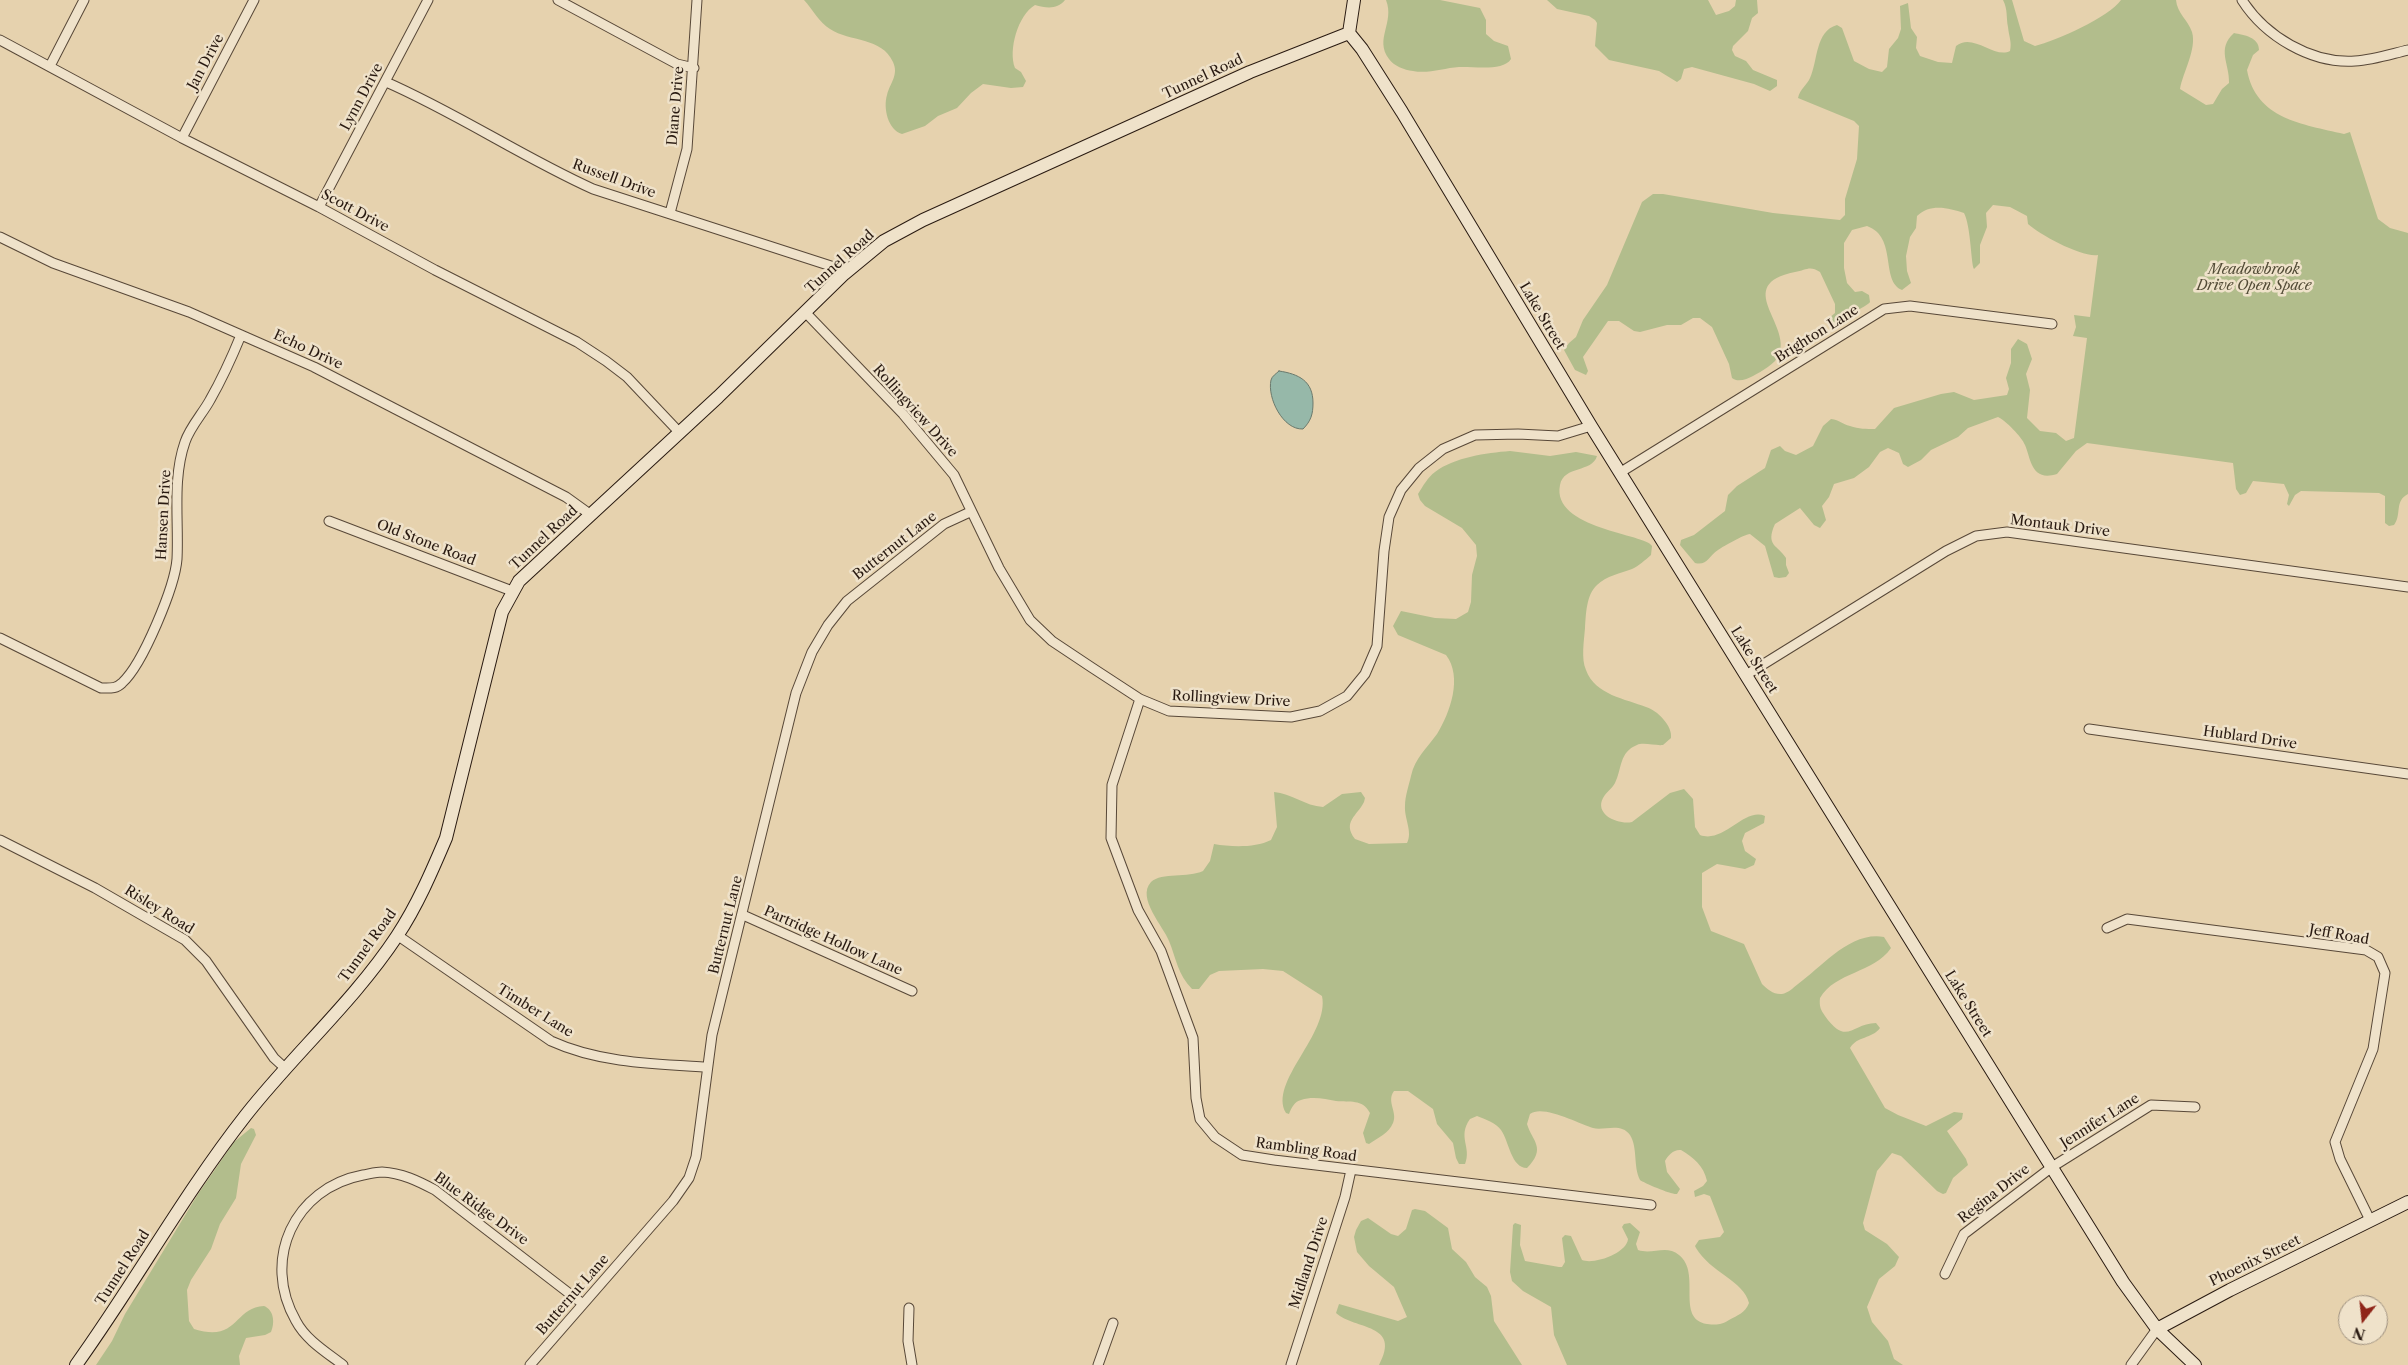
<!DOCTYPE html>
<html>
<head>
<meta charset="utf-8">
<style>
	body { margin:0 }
	#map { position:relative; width:2408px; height:1365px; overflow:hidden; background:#e6d2ae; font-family:"Libre Caslon Text",serif }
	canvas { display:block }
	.north { position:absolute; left:2338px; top:1295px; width:50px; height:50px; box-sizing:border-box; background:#efe2ca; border:1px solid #a09280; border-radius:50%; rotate:196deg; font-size:14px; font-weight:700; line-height:20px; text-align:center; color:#291a11 }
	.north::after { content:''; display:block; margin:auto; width:18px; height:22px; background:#8f2418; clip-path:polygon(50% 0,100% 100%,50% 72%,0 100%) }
</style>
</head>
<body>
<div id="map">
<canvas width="2408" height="1365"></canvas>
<div class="north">N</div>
</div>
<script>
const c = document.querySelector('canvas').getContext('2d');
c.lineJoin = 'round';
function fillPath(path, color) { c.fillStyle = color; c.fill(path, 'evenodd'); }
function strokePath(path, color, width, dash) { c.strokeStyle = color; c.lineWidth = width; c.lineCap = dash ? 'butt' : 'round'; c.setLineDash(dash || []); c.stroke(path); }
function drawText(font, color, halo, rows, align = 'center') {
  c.font = font + ' "Libre Caslon Text",serif'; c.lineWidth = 5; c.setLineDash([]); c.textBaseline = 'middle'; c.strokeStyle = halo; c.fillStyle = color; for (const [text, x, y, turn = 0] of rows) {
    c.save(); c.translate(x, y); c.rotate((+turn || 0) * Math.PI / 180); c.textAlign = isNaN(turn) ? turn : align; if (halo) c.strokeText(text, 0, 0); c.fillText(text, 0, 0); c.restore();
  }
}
fillPath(new Path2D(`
	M804,0H1065C1057,10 1046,8 1035,5C1018,15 1008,50 1015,68L1021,72L1026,81L1023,87L1011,88L983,84L971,93L957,108L938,116L925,126L902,134C888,130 883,108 887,95C890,83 899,75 893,62C882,37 850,42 830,29C819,22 813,10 804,0Z
	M1386,0H1440L1480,8L1486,20V34L1494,41L1508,46L1511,59C1503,72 1472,66 1459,67C1444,68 1428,74 1413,71C1404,70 1394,66 1389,59C1374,39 1395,23 1386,0Z
	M1547,0H1708L1716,15L1729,11L1735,6L1736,0H1757L1758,13L1752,18L1748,31L1733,46L1732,50L1735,56L1746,61L1753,70L1777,80V86L1770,91L1754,84L1692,67L1684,69L1681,79L1677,82L1659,71L1609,60L1595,46L1597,23L1595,20L1589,16L1557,9Z
	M2003,0H2012L2024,41L2035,46C2056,41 2109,17 2121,0H2176C2177,13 2188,20 2192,32C2197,49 2183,72 2180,89L2206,105L2213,104L2222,89L2229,83C2230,64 2216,49 2234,33C2244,35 2259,37 2259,50L2253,55L2247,70C2256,119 2302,124 2344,134L2350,132L2378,219L2390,228L2408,233V494C2394,501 2402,515 2394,525L2389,526L2385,523V496L2379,493L2301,491L2295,495L2289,506L2287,504L2289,495L2284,484L2253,481L2246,493L2240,495L2236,489L2233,463L2087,443L2076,451L2057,474C2031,482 2031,459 2025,445C2022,437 2005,420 1998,417L1968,428L1958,437L1931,450L1921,460L1908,467L1903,464L1899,453L1888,448L1880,452L1869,467L1854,478L1834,484L1829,497L1822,506L1826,520L1820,528L1814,525L1800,508L1775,524C1765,546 1778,545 1786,558V565L1789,573L1786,577L1779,578L1774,577L1765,546L1750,534C1743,535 1724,546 1718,550C1709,556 1707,566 1695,563L1680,545L1681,540L1694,535L1725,511L1728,495L1737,486L1765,468L1771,450L1780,446L1785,451L1796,455L1813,446L1823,426L1831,419C1840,420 1842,424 1850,426C1859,429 1866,429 1875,429L1894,408L1941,394L1954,392L1974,400L2007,395L2009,389L2006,378L2011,363V349L2018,339L2027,344L2032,359L2026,374L2030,390L2027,418L2040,431L2056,433L2066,441L2074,438L2087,338L2073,336L2076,327L2074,315L2090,317L2098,255C2083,258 2040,235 2028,224L2027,216L2010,207L1993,205L1986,213L1987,227L1980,245V263L1974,269C1971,265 1971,226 1964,213C1949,208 1930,203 1917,216L1916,228L1910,237L1906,256L1907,271L1911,283L1902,290C1880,281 1898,237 1867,226L1852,230L1844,243V268L1847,283L1855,292L1862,291L1869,295L1870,302C1869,305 1836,322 1831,324L1829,325L1828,319L1835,313V304L1820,272C1810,265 1806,270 1795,272C1732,285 1792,324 1779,355C1775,364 1762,371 1753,376C1747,379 1738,383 1732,378L1729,364L1712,327L1700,318H1693L1681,325H1667L1640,332L1634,331L1619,321H1608L1583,357L1588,371L1586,375L1575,370L1564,350L1569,343L1576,337L1583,320L1607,285L1642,202L1653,194H1663L1773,213L1840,220L1845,215V199L1857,159L1859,126L1854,121L1798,98C1800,89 1807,85 1810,78C1818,61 1815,31 1837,25L1842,28L1854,61L1869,69L1882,72L1887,67L1889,49L1898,38L1901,29L1900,6L1908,3L1911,28L1917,37L1916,48L1920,56L1938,62L1952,63L1956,46C1973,32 1994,59 2010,51C2012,42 2009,37 2008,27C2006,17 2008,10 2003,0Z
	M1510,451L1550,456L1576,452L1597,456C1592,473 1564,465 1560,485C1551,529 1647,534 1652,546L1651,555C1645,560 1639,566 1632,569C1621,573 1606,576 1597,585C1586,595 1586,615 1585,628C1584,641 1581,659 1586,670C1595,695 1626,699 1646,707C1657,710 1673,726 1671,738L1663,745C1656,746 1643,742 1637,745C1619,752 1622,769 1615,783C1612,789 1606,792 1603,798C1594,815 1619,825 1632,822L1670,793L1684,789L1693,799L1695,827L1700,835C1724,844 1744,807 1765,816L1764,823L1745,833L1742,841L1745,851L1756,859L1754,865L1745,869L1717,864L1702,873V907L1711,931L1744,944L1762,984C1767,989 1774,995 1782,994C1788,993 1793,988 1798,984C1822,967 1850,931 1884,937L1891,948C1874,973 1835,972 1820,998C1819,1007 1821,1010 1825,1016C1847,1047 1852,1023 1876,1023L1880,1028C1872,1039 1857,1036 1850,1048L1885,1108L1898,1115L1926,1126L1954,1112L1963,1113L1962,1119L1947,1131L1966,1159L1968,1165L1953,1178L1946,1193L1943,1194L1937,1191L1901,1156L1892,1153L1877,1171L1863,1223L1865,1230L1887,1244L1899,1257L1895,1266L1879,1279L1867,1307L1872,1322L1888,1341L1894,1359L1903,1365H1567L1554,1335L1551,1307L1523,1291L1512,1281L1510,1272L1513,1225L1515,1223L1521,1225L1520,1245L1525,1261L1559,1267H1562L1565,1262L1562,1238L1565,1235L1571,1236L1582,1260C1594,1265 1627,1253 1628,1239L1622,1227L1624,1224L1630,1223L1640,1232L1636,1244L1638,1250C1653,1255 1666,1244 1679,1255C1702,1273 1675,1319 1707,1324C1717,1325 1721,1325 1729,1320C1738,1315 1745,1313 1749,1303C1744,1281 1710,1272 1696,1248L1695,1246L1699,1240L1720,1237L1724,1232L1710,1196L1704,1194L1695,1197L1694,1191L1703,1186L1707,1181C1704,1166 1693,1157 1681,1150C1674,1149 1668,1155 1665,1161L1667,1172L1680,1189L1677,1194C1672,1195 1644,1183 1640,1180C1633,1166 1638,1148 1630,1135C1621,1122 1604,1131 1593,1128C1579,1124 1543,1104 1530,1114L1527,1124C1532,1141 1547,1148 1527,1168C1511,1168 1509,1141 1501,1130C1496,1123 1485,1119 1477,1116L1470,1119C1457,1137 1472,1147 1465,1164H1459L1456,1158L1453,1143L1437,1124L1433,1109L1408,1091H1394C1386,1102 1398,1112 1393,1123C1389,1133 1378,1138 1369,1144L1366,1143L1363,1133L1370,1113C1362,1098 1350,1103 1336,1101C1325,1099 1313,1096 1301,1100C1295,1101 1291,1108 1289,1114L1286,1113C1268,1082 1330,1034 1322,996L1283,971L1263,969L1219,971L1210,975L1199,989H1192C1178,975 1176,958 1169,941C1164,927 1136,898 1151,882C1162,872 1188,878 1203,871L1210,861L1214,844C1231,847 1255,848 1271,840L1277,827L1274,792C1291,793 1305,806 1323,807L1342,794L1361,792L1365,798L1364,802C1357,816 1342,822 1355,839L1369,844L1407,843C1413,832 1404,818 1405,806C1405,796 1409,785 1411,776C1415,758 1427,748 1437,734C1450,713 1463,677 1446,655L1398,635L1393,626L1401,611L1435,618L1456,619L1468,612L1471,602L1472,575L1477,556L1476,545L1462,528L1425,506L1420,500L1418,494C1423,486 1428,477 1435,472C1455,457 1486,453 1510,451Z
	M251,1128L254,1129L256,1135L241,1164L236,1198L220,1224L211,1249L191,1280L187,1290L189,1321L194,1329C238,1343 233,1308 264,1306C274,1310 275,1323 271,1332L265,1335L246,1338L239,1356L240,1365H96L112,1341L125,1314L198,1194L234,1142Z
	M1415,1209L1425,1211L1448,1228L1452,1249L1466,1262L1475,1277L1487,1287L1491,1296L1494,1321L1522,1365H1379C1402,1323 1355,1330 1336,1313L1339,1304L1398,1321L1407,1317L1394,1287L1369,1266L1357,1252L1354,1237L1356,1230L1361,1221L1368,1218L1391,1234L1398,1236L1406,1229L1412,1210Z`), '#b2bd8c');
const water = new Path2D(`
	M1279,371C1299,374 1313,381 1313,403C1313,414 1311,421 1303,429C1283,430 1267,398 1271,380C1272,376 1276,374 1279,371Z`);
fillPath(water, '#96b8a9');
strokePath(water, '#6a796c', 1);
const street = new Path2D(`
	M558,0L677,64L694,68
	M2242,0C2265,36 2311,64 2355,61C2373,60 2391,54 2408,50
	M0,40L182,138L319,207L435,270L577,342L606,361L627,377L679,432
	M50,66L84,0
	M386,82C457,113 522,157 593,189L831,266L844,274
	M182,138L254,0
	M319,207L428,0
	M670,213L687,149L697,0
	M0,237L53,263L189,312L314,367L566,497L591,515
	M806,313L903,414L954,475L999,568L1030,620L1052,641L1091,667L1140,699L1169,711L1291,717L1320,711L1347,696L1365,674L1377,646L1384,551L1389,517L1401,490L1419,468L1443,449L1475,435L1518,434L1558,436L1591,426
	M1621,472L1884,309L1910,306L2052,324
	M329,521L512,591
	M0,638L101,688C110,688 116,689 122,683C143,664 175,586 177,559C179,521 172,479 185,442C190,427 203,413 210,400C222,379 232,357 241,335
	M1746,675L1946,551L1976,536L2007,532L2408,587
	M1140,699L1112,785L1111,838L1138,910L1161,951L1193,1038L1196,1098L1200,1119L1215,1137L1242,1155L1274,1160L1651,1205
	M2089,729L2408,774
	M0,840L95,888L185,940L206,961L274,1058L286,1069
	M743,915L912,991
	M2107,928L2127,919L2366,950L2378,957L2385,973L2373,1049L2335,1142L2340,1159L2370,1220
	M397,935L551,1041C599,1063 654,1064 706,1067
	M1945,1274L1964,1234L2052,1167L2151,1105L2195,1107
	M909,1308L908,1341L912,1365
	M343,1365C326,1352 306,1340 296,1321C261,1260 294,1188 363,1175C369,1174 376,1172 382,1172C402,1173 418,1181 435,1190L583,1304
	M530,1365L673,1201L689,1178L696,1157L712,1035L796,693L812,652L828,625L847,601L944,524L970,512
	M1098,1365L1113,1323
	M1291,1365L1345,1197L1351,1170
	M2131,1365L2157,1329`);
const secondary = new Path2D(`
	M1354,0L1349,33L1362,49L1402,112L1591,426L2123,1282L2157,1329L2195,1365
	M2157,1329L2230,1290L2408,1202
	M76,1365C135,1283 184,1194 246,1115C294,1054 354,1001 397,936C417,906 432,871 446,838L502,612L519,581L718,397L844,274L884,241L923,220L1250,72L1349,33`);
strokePath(street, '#584838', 11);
strokePath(secondary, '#291a11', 14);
strokePath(street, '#efe2ca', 9);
strokePath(secondary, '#efe2ca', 12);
drawText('14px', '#291a11', '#efe2ca', [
	["Jan Drive",206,62,-62],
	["Tunnel Road",1203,77,-25],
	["Lynn Drive",362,97,-62],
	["Diane Drive",676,106,-85],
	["Russell Drive",614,179,20],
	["Scott Drive",355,211,28],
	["Tunnel Road",840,262,-42],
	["Lake Street",1542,316,59],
	["Brighton Lane",1817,334,-32],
	["Echo Drive",308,350,25],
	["Rollingview Drive",915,411,48],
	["Hansen Drive",164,515,-87],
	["Montauk Drive",2060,526,7],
	["Tunnel Road",544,538,-43],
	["Old Stone Road",426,543,21],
	["Butternut Lane",895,546,-38],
	["Lake Street",1754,660,58],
	["Rollingview Drive",1231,699,3],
	["Hublard Drive",2250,738,8],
	["Risley Road",159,910,32],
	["Butternut Lane",726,925,-76],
	["Jeff Road",2339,935,10],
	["Partridge Hollow Lane",833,941,24],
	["Tunnel Road",368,946,-54],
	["Lake Street",1968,1004,58],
	["Timber Lane",535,1011,32],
	["Jennifer Lane",2100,1121,-32],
	["Rambling Road",1306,1150,8],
	["Regina Drive",1994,1194,-38],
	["Blue Ridge Drive",481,1209,36],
	["Phoenix Street",2255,1261,-26],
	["Midland Drive",1309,1263,-72],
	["Tunnel Road",123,1268,-57],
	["Butternut Lane",573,1295,-49]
]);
drawText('italic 14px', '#524b36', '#efe2ca', [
	["Meadowbrook",2254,270],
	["Drive Open Space",2254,286]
]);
</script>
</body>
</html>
